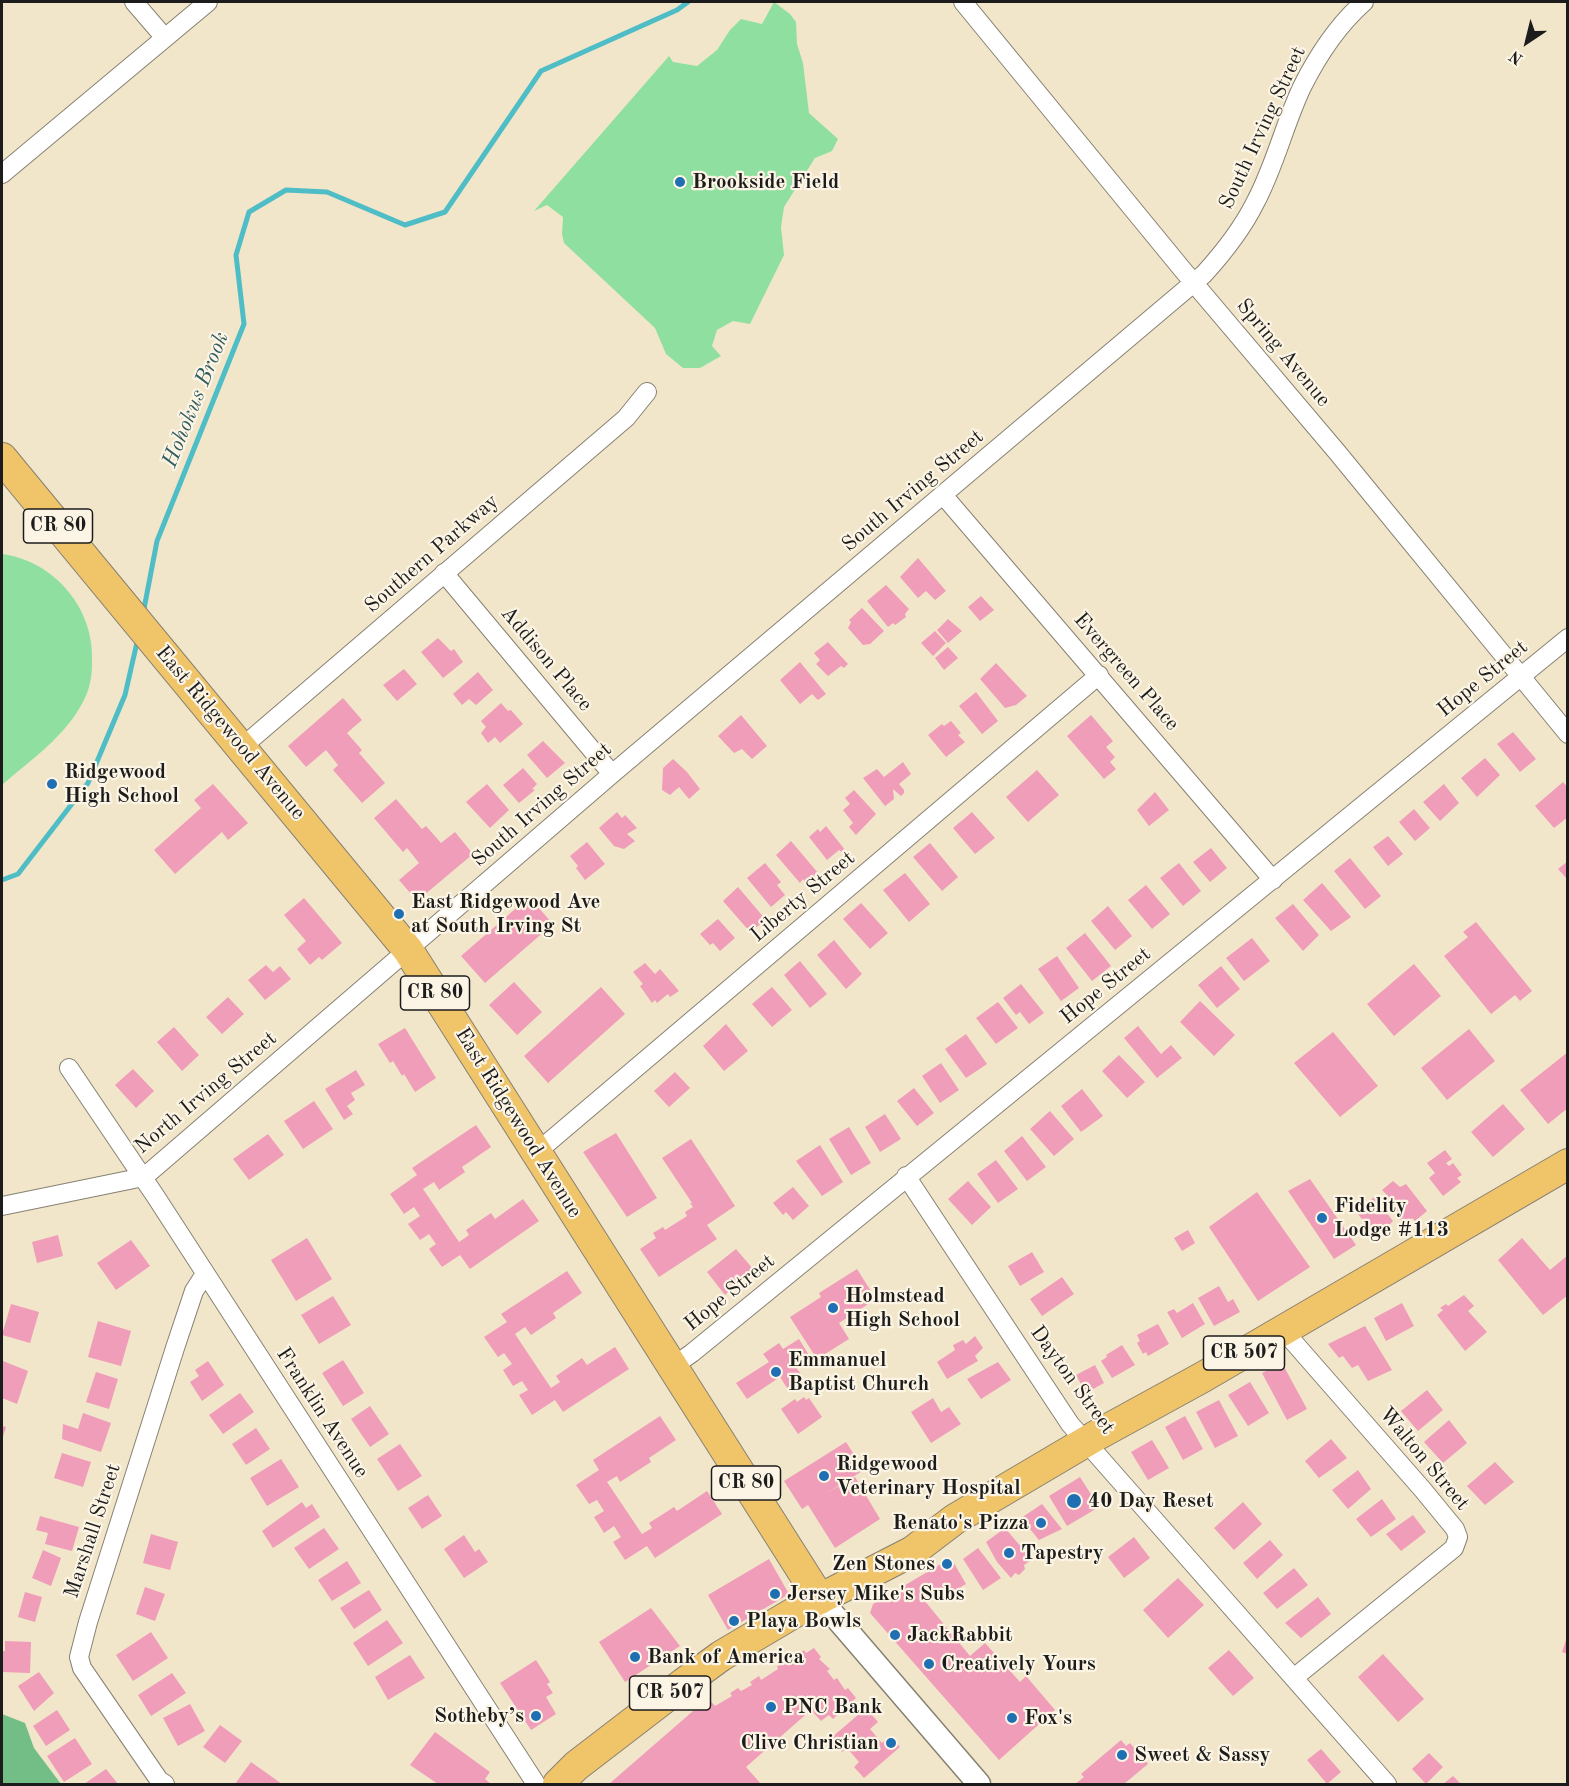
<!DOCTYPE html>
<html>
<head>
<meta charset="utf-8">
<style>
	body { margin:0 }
	#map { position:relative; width:1569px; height:1786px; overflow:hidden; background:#f2e6ca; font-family:"Old Standard TT",serif }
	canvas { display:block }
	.frame { position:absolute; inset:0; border:3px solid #1c1c1c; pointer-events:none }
	.north { position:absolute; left:1497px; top:12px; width:60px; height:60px; -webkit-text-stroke:4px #fcf5e5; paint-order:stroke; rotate:215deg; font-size:16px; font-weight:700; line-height:24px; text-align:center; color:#1c1c1c }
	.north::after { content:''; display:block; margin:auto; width:21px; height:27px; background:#1c1c1c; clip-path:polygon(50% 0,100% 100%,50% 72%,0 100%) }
</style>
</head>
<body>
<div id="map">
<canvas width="1569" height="1786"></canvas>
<div class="frame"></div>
<div class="north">N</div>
</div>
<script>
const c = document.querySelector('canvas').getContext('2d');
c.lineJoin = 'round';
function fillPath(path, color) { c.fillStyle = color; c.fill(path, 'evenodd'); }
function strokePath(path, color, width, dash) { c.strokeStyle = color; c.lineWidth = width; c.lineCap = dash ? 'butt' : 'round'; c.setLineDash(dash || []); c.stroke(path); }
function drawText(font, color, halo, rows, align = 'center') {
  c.font = font + ' "Old Standard TT",serif'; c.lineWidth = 4.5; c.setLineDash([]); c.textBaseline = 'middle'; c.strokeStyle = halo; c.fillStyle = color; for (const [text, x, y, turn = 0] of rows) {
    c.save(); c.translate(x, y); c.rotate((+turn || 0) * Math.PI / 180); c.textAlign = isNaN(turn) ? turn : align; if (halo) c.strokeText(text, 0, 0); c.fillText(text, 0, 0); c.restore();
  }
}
fillPath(new Path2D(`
	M774,2L790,14L796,22L797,44L803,63L809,113L838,139L832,151L815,158L784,207L781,227L784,255L750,324L733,321L717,330L712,346L721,356L700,368H683L666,354L655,328L564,243L562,234L563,217L547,205L534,211L669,56L673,62L697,66L717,50L730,30L741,19L762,24Z
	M2,554C55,561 96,610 92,664C92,676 90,688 84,700C66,736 32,759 2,785Z`), '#8fe0a0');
fillPath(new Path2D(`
	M2,1714L25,1723L34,1748L61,1784H2Z`), '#73be86');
strokePath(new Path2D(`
	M143,614L157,541L244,324L236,255L249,212L286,190L327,192L405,225L445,212L541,71L677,10L688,2
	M2,880L18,874L88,783L125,695L138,638`), '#4fbdc5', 5);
fillPath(new Path2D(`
	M918,558L946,591L935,600L926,591L918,598L900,577Z
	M886,585L909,609L905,614L906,617L895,625L893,623L888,627L867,601Z
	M981,596L994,610L980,621L968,607Z
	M862,608L884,631L870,644L863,645L848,628L851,622L849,620Z
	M948,619L962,631L948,643L937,630Z
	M935,631L946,643L933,656L921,643Z
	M438,638L451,651L454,649L463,662L443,678L421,652Z
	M828,642L848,664L844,668L841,666L828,676L816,664L820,660L814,653Z
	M948,647L958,658L944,670L935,658Z
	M800,662L826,694L818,700L812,694L800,704L780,680Z
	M996,663L1027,696L1016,705L1005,708L980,679Z
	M404,669L417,684L397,701L383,685Z
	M478,672L493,690L476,705L469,699L462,705L453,694Z
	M976,692L998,721L982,734L959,706Z
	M343,698L362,720L347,733L362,750L359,753L385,783L362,803L333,770L338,765L326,750L306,767L288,746Z
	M501,703L508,711L511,710L523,724L500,743L495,737L488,743L481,733L486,727L481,721Z
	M741,715L767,746L752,759L742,749L734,753L718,736Z
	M1091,715L1113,741L1106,747L1115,757L1110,762L1116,769L1104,779L1067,736Z
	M951,721L961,733L958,735L965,742L946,757L928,735L942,724L944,726Z
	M1513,732L1536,759L1520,772L1497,744Z
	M543,741L565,763L547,778L527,755Z
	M1485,758L1500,775L1477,797L1461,778Z
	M673,759L687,772L700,789L689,799L679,787L670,795L662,790L663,768Z
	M903,762L911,774L899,784L904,790V793L901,796L893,789L894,799L885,806L863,778L877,769L884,777Z
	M523,768L537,784L532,789L535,790L519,803L503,785Z
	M1037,770L1059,795L1028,822L1006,797Z
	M1563,782L1568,788V817L1554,828L1535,806Z
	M213,784L248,823L228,840L222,832L175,874L154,850L201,808L194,800Z
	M487,784L509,810L490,828L466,802Z
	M1444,784L1459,803L1440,821L1423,802Z
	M854,790L876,814L856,835L849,827L853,823L843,810L850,804L845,798Z
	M1155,792L1169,810L1149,826L1137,810Z
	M396,799L422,829L426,826L441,843L455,832L473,854L417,901L399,880L419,863L407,848L403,852L374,818Z
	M1414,809L1430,828L1415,841L1399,822Z
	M617,812L622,818L625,815L637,828L627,834L635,841L624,849L614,846L599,828Z
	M972,812L995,838L975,854L953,828Z
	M826,826L846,851L843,853L839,850L827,860L809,837L818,829L820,832Z
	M1388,836L1403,854L1388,866L1373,847Z
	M791,841L818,873L806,883L803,879L800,883L776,855Z
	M587,842L605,864L585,880L576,868L578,866L570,856Z
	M930,843L958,877L942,891L913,857Z
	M1211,848L1227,868L1210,882L1193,862Z
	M1350,858L1381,896L1365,909L1334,871Z
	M1568,861V880L1558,869Z
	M765,863L781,882L777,885L785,895L771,907L747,878Z
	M1179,863L1201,891L1183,906L1160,878Z
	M905,873L930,904L909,922L883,890Z
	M1322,883L1351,917L1331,931L1303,900Z
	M1146,885L1170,914L1152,929L1128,900Z
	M738,887L766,920L750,932L723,901Z
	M529,897L553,924L485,983L461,956Z
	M304,898L342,943L322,960L319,957L310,965L297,949L306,941L284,915Z
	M861,903L888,933L870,949L843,919Z
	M1293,904L1319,935L1303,951L1275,918Z
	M1108,906L1132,936L1115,950L1091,921Z
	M718,919L735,938L720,951L713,943L710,945L700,934Z
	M1476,922L1532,991L1520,1001L1515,995L1491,1014L1444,956L1468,937L1463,932Z
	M1085,933L1111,966L1092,981L1066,948Z
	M1252,938L1270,961L1244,981L1226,958Z
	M834,940L862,974L846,989L817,955Z
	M1057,956L1079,988L1061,1001L1038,969Z
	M800,961L827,994L810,1008L784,975Z
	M645,963L655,974L660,969L679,991L670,997L668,994L657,1003L655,1000L652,1003L640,986L643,984L633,972Z
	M1414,964L1441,996L1394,1036L1367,1004Z
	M266,965L273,972L280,966L291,979L265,1000L248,980Z
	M1221,966L1240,989L1217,1008L1198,985Z
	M514,982L542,1012L517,1035L489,1005Z
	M1021,984L1044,1013L1029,1024L1020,1012L1016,1015L1003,998Z
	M601,987L625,1014L548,1083L524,1056Z
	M772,987L792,1010L772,1027L752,1004Z
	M228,997L244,1014L222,1034L206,1017Z
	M1200,1001L1235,1035L1214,1056L1180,1022Z
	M998,1002L1018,1028L996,1044L976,1018Z
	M726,1024L748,1051L724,1071L703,1046Z
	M1138,1026L1161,1054L1171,1045L1182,1058L1157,1078L1124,1038Z
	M174,1027L199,1055L182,1071L157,1042Z
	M405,1028L436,1078L415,1092L404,1074L402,1076L393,1061L390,1063L378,1044Z
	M1469,1029L1495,1061L1447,1100L1421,1068Z
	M1333,1032L1378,1086L1340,1117L1294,1063Z
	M966,1034L987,1064L966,1078L945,1049Z
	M1568,1052V1108L1548,1124L1520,1090Z
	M1119,1055L1145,1082L1127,1098L1102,1071Z
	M941,1063L959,1090L940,1103L922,1076Z
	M133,1069L154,1091L136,1108L115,1085Z
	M356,1070L365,1085L351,1093L355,1100L347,1106L353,1114L344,1120L325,1089Z
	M675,1072L690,1088L669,1107L654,1091Z
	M914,1088L934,1113L917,1126L897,1101Z
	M1082,1089L1103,1116L1081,1132L1061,1106Z
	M314,1101L333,1129L303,1149L284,1121Z
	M1503,1104L1525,1129L1493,1157L1471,1132Z
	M1050,1111L1074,1139L1054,1156L1030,1129Z
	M885,1114L901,1139L880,1152L865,1127Z
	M476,1125L491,1147L462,1167L465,1172L439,1190L434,1182L423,1189L459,1242L469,1235L466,1230L491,1213L495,1219L523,1199L539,1221L470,1269L460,1255L442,1267L429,1249L436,1244L429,1234L420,1240L408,1224L420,1216L414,1207L404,1214L390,1194L417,1175L412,1168Z
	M849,1127L871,1163L851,1175L829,1139Z
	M616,1133L657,1198L627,1217L583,1152Z
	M268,1134L284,1155L249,1180L233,1159Z
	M1022,1136L1046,1167L1027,1181L1004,1151Z
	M691,1139L735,1206L707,1225L717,1239L659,1277L640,1249L656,1238L653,1233L663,1227L665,1230L687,1216L685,1212L693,1207L690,1203H692L662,1158Z
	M820,1145L843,1182L822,1196L796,1161Z
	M1445,1150L1452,1159L1446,1163L1449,1166L1453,1163L1462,1175L1457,1178L1461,1182L1443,1196L1429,1178L1435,1173L1427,1163Z
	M996,1160L1018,1189L998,1203L977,1174Z
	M1310,1179L1356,1245L1334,1259L1288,1191Z
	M968,1181L991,1207L972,1225L948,1199Z
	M1393,1181L1400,1187L1406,1184L1427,1211L1415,1221L1412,1218L1404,1224L1396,1214L1398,1213L1385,1197L1387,1195L1382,1190Z
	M793,1187L809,1206L793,1220L786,1212L783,1215L773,1203Z
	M1257,1192L1310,1267L1258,1301L1209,1227Z
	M1374,1197L1393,1221L1377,1237L1357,1213Z
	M1188,1230L1195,1243L1182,1251L1174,1238Z
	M58,1235L63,1256L37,1263L32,1242Z
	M307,1238L332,1279L296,1301L271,1260Z
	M1522,1238L1550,1270L1568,1255V1295L1543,1315L1498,1260Z
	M131,1240L150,1266L116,1290L97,1263Z
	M736,1249L753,1269L725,1295L707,1272Z
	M1032,1252L1044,1272L1020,1286L1008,1266Z
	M857,1269L876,1299L839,1323L849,1339L817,1359L790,1317L821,1297L819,1293Z
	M567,1271L582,1293L553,1313L556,1318L531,1335L525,1327L515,1334L551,1388L560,1382L556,1376L582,1358L587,1365L615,1347L629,1369L563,1412L555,1400L532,1415L519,1395L528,1390L522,1381L513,1386L503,1370L512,1364L504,1353L498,1357L484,1337L507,1322L501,1314Z
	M1062,1277L1074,1294L1042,1316L1030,1299Z
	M1219,1286L1228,1302L1233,1299L1240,1312L1214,1326L1198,1298Z
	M1464,1295L1474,1306L1468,1311L1487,1332L1465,1351L1437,1315L1443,1310L1440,1308L1446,1304L1448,1306Z
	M333,1296L351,1325L319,1344L301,1315Z
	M1193,1303L1205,1324L1182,1338L1167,1312L1174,1309L1177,1313Z
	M1402,1303L1414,1326L1386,1341L1374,1318Z
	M11,1304L39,1312L30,1343L2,1335Z
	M98,1321L131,1331L121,1366L88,1357Z
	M1158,1324L1169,1344L1148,1356L1146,1352L1143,1354L1137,1343L1140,1341L1137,1335Z
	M1365,1326L1392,1370L1368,1381L1358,1365L1352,1368L1343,1356L1339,1358L1328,1344Z
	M975,1336L983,1348L975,1356L978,1361L947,1379L937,1362L955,1350L953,1345L963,1340L966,1344Z
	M799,1339L810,1357L795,1366L803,1377L787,1388L780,1377L747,1399L736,1383L769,1362L763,1354L779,1343L783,1349Z
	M1122,1345L1135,1365L1112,1378L1101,1361L1107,1357L1106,1355Z
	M343,1360L364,1393L343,1406L322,1373Z
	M3,1361L28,1371L17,1404L2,1398Z
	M208,1361L224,1385L202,1401L190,1382L199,1376L195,1370Z
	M998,1362L1011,1380L981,1399L967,1379Z
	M1282,1363L1307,1409L1287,1420L1262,1373Z
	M1095,1365L1104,1383L1086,1393L1076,1375Z
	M96,1372L118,1379L109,1409L86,1402Z
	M1250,1382L1269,1413L1248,1426L1228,1395Z
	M1427,1390L1443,1410L1418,1431L1401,1411Z
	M240,1393L254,1412L223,1434L209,1415Z
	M804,1397L806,1400L809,1398L822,1417L798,1434L781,1409L795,1399L797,1402Z
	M933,1398L941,1412L949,1407L961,1424L931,1443L911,1412Z
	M1219,1400L1238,1436L1215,1448L1196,1412Z
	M370,1406L389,1434L370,1447L351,1419Z
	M83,1413L111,1423L101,1452L62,1439L63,1424L78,1429Z
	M660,1416L676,1440L649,1458L651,1462L620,1482L617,1476L607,1482L642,1534L652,1528L649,1523L674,1507L677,1511L707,1491L722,1514L655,1558L647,1546L625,1560L613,1542L621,1537L614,1526L604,1533L594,1517L604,1511L597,1500L589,1504L576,1485L599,1470L593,1460Z
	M1185,1416L1203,1449L1183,1460L1165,1427Z
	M1449,1420L1467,1443L1443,1463L1424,1442Z
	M2,1426L6,1427L2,1440Z
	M256,1428L270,1449L246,1465L232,1444Z
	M1331,1439L1347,1458L1319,1478L1305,1461Z
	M1152,1440L1169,1468L1148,1480L1131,1452Z
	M846,1442L864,1470L827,1493L855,1477L880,1519L835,1548L808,1505L802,1509L784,1481Z
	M400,1444L422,1476L398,1491L377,1459Z
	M62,1453L91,1462L83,1487L54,1478Z
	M281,1459L299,1487L267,1506L250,1478Z
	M1495,1462L1514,1482L1485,1505L1467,1486Z
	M1358,1470L1371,1489L1348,1509L1332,1490Z
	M1080,1477L1099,1507L1067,1526L1049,1496Z
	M428,1495L442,1516L422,1529L408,1508Z
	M1382,1499L1396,1519L1371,1537L1356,1519Z
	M302,1502L306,1508L312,1504L320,1517L273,1548L262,1531Z
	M1243,1502L1262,1524L1234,1550L1214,1528Z
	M1042,1504L1062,1529L1039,1540L1021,1518Z
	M1413,1515L1426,1532L1401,1551L1386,1534Z
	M40,1516L79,1527L72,1551L45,1544L48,1533L36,1530Z
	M324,1528L339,1549L309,1569L294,1548Z
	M1005,1528L1028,1555L1030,1561L1024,1565L1025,1569L1019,1575L1015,1573L1011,1578L997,1562L986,1542Z
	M151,1534L178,1542L170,1570L143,1563Z
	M464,1535L475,1552L479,1549L488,1562L464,1578L444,1549Z
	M1134,1537L1150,1558L1124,1578L1108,1557Z
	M1270,1540L1283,1555L1257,1579L1243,1563Z
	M978,1548L1001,1578L983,1590L963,1559Z
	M43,1550L61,1558L51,1586L32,1578Z
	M951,1558L966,1584L936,1602L931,1594L924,1600L970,1656L985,1643L1020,1682L1026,1676L1055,1710L999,1760L870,1613L873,1604Z
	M769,1559L789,1594L728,1630L708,1595Z
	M347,1561L361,1583L332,1601L318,1580Z
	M1294,1568L1308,1585L1277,1609L1263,1593Z
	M1178,1578L1204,1605L1168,1638L1143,1610Z
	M145,1587L165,1594L155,1621L136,1614Z
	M369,1590L382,1610L354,1629L340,1608Z
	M25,1592L42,1597L35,1622L18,1617Z
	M1318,1597L1331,1614L1301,1638L1285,1623Z
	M651,1608L680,1646L625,1682L599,1642Z
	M387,1620L403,1643L368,1666L353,1643Z
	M151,1632L168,1658L133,1681L116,1655Z
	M1568,1634V1654L1562,1652Z
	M5,1641L31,1642L30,1673L2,1672V1651H5Z
	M814,1648L821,1657L819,1659L830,1669L827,1671L834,1680L837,1678L845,1690L848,1688L856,1698L833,1719L829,1715L821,1721L811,1710L746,1767L761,1784H609L708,1698L715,1706L732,1696L730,1693L738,1688L741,1691L752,1685L750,1682L759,1676L761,1680L778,1669L777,1666L786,1661L787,1664L804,1650L806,1653Z
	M1229,1650L1254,1678L1233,1696L1208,1668Z
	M1383,1654L1424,1699L1398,1722L1358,1677Z
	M410,1655L425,1678L388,1700L375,1677Z
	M536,1660L550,1682L547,1684L553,1693L546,1697L556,1714L531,1730L500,1683Z
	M39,1672L54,1693L34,1711L18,1686Z
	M172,1673L186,1693L151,1716L138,1695Z
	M190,1704L205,1731L178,1746L163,1718Z
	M866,1708L878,1722L870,1729L882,1743L890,1736L900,1747L864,1778L854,1767L859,1762L847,1748L842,1752L831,1738Z
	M57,1710L70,1730L46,1746L33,1726Z
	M220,1725L242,1741L225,1763L203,1747Z
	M435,1732L490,1772L485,1779L491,1784H438L410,1765Z
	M75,1738L92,1764L64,1782L47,1756Z
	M1121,1740L1126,1746L1130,1743L1148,1764L1124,1784H1075L1084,1777L1081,1774Z
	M1321,1749L1341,1772L1327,1784L1307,1760Z
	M1429,1753L1443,1767L1426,1784L1412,1769Z
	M251,1762L282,1784H235Z
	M106,1769L118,1784H84Z
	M1453,1776L1461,1784H1443Z`), '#ef9db9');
const minor = new Path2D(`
	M134,2L165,38
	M963,2L1182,269L1337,452L1568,734
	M2,174L208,2
	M943,495L1273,880
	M444,573L612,774
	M242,747L626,418L647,392
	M69,1068L156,1197L536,1784
	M537,1152L1099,675
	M906,1176L1070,1424L1387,1784
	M2,1206L129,1180L142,1177L151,1171L612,774L1204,274C1224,252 1242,229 1255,203C1275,166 1284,125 1302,87C1317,57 1339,24 1364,2
	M1283,1330L1423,1490L1455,1529L1458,1537L1454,1548L1295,1677
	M672,1367L692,1353L1568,638
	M165,1784L159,1780L82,1668L79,1657L88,1622L175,1348L194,1291L205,1274`);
const tertiary = new Path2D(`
	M820,1599L979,1784`);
const primary = new Path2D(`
	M2,458L408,950L820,1599
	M558,1784L576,1766L684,1683L721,1656L802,1608L913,1551L955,1519L1099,1434L1203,1377L1568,1164`);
strokePath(minor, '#878173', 20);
strokePath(tertiary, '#878173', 25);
strokePath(primary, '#878173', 32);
strokePath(minor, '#fff', 18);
strokePath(tertiary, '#fff', 22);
strokePath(primary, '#f0c469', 30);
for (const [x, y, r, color] of [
	[680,182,6,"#1f6fb2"],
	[52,784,6,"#1f6fb2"],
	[399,914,6,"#1f6fb2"],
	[1322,1218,6,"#1f6fb2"],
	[833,1308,6,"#1f6fb2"],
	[776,1372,6,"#1f6fb2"],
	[824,1476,6,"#1f6fb2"],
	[1074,1501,8,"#1f6fb2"],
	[1041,1523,6,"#1f6fb2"],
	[1009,1553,6,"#1f6fb2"],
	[947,1564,6,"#1f6fb2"],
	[775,1594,6,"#1f6fb2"],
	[734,1621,6,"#1f6fb2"],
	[895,1635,6,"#1f6fb2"],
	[635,1657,6,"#1f6fb2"],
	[929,1664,6,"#1f6fb2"],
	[771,1707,6,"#1f6fb2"],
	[536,1716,6,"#1f6fb2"],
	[1012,1718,6,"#1f6fb2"],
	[891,1743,6,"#1f6fb2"],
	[1122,1755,6,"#1f6fb2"]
]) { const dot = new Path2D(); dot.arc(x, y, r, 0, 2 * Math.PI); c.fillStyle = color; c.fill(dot); strokePath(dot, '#fcf5e5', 2); }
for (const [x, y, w] of [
	[58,526,69],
	[435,993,69],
	[1244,1353,81],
	[746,1483,69],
	[670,1693,81]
]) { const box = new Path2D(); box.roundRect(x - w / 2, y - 17, w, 34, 4.5); c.fillStyle = '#fcf5e5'; c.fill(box); strokePath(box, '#1c1c1c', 1.5); }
drawText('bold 20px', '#1c1c1c', null, [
	["CR 80",58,526],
	["CR 80",435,993],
	["CR 507",1244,1353],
	["CR 80",746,1483],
	["CR 507",670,1693]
]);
drawText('21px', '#1c1c1c', '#fcf5e5', [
	["South Irving Street",1263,128,-65],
	["Spring Avenue",1283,353,50],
	["South Irving Street",913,491,-40],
	["Southern Parkway",432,554,-41],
	["Addison Place",546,659,50],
	["Evergreen Place",1126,672,49],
	["Hope Street",1483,679,-39],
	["East Ridgewood Avenue",230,733,50],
	["South Irving Street",542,805,-41],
	["Liberty Street",803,897,-40],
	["Hope Street",1106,986,-39],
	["North Irving Street",206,1093,-40],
	["East Ridgewood Avenue",518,1123,58],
	["Hope Street",730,1293,-39],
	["Dayton Street",1072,1380,54],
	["Franklin Avenue",322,1413,57],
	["Walton Street",1424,1459,50],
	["Marshall Street",93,1531,-72]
]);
drawText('bold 21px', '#1c1c1c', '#fcf5e5', [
	["Brookside Field",692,182],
	["Ridgewood",64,772],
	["High School",64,796],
	["East Ridgewood Ave",411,902],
	["at South Irving St",411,926],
	["Fidelity",1334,1206],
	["Lodge #113",1334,1230],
	["Holmstead",845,1296],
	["High School",845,1320],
	["Emmanuel",788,1360],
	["Baptist Church",788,1384],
	["Ridgewood",836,1464],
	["Veterinary Hospital",836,1488],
	["40 Day Reset",1088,1501],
	["Renato's Pizza",1029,1523,"right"],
	["Tapestry",1021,1553],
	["Zen Stones",935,1564,"right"],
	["Jersey Mike's Subs",787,1594],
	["Playa Bowls",746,1621],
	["JackRabbit",907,1635],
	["Bank of America",647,1657],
	["Creatively Yours",941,1664],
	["PNC Bank",783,1707],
	["Sotheby’s",524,1716,"right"],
	["Fox's",1024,1718],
	["Clive Christian",879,1743,"right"],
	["Sweet & Sassy",1134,1755]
], 'left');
drawText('italic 22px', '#305c60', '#fcf5e5', [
	["Hohokus Brook",196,400,-68]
]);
</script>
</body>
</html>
